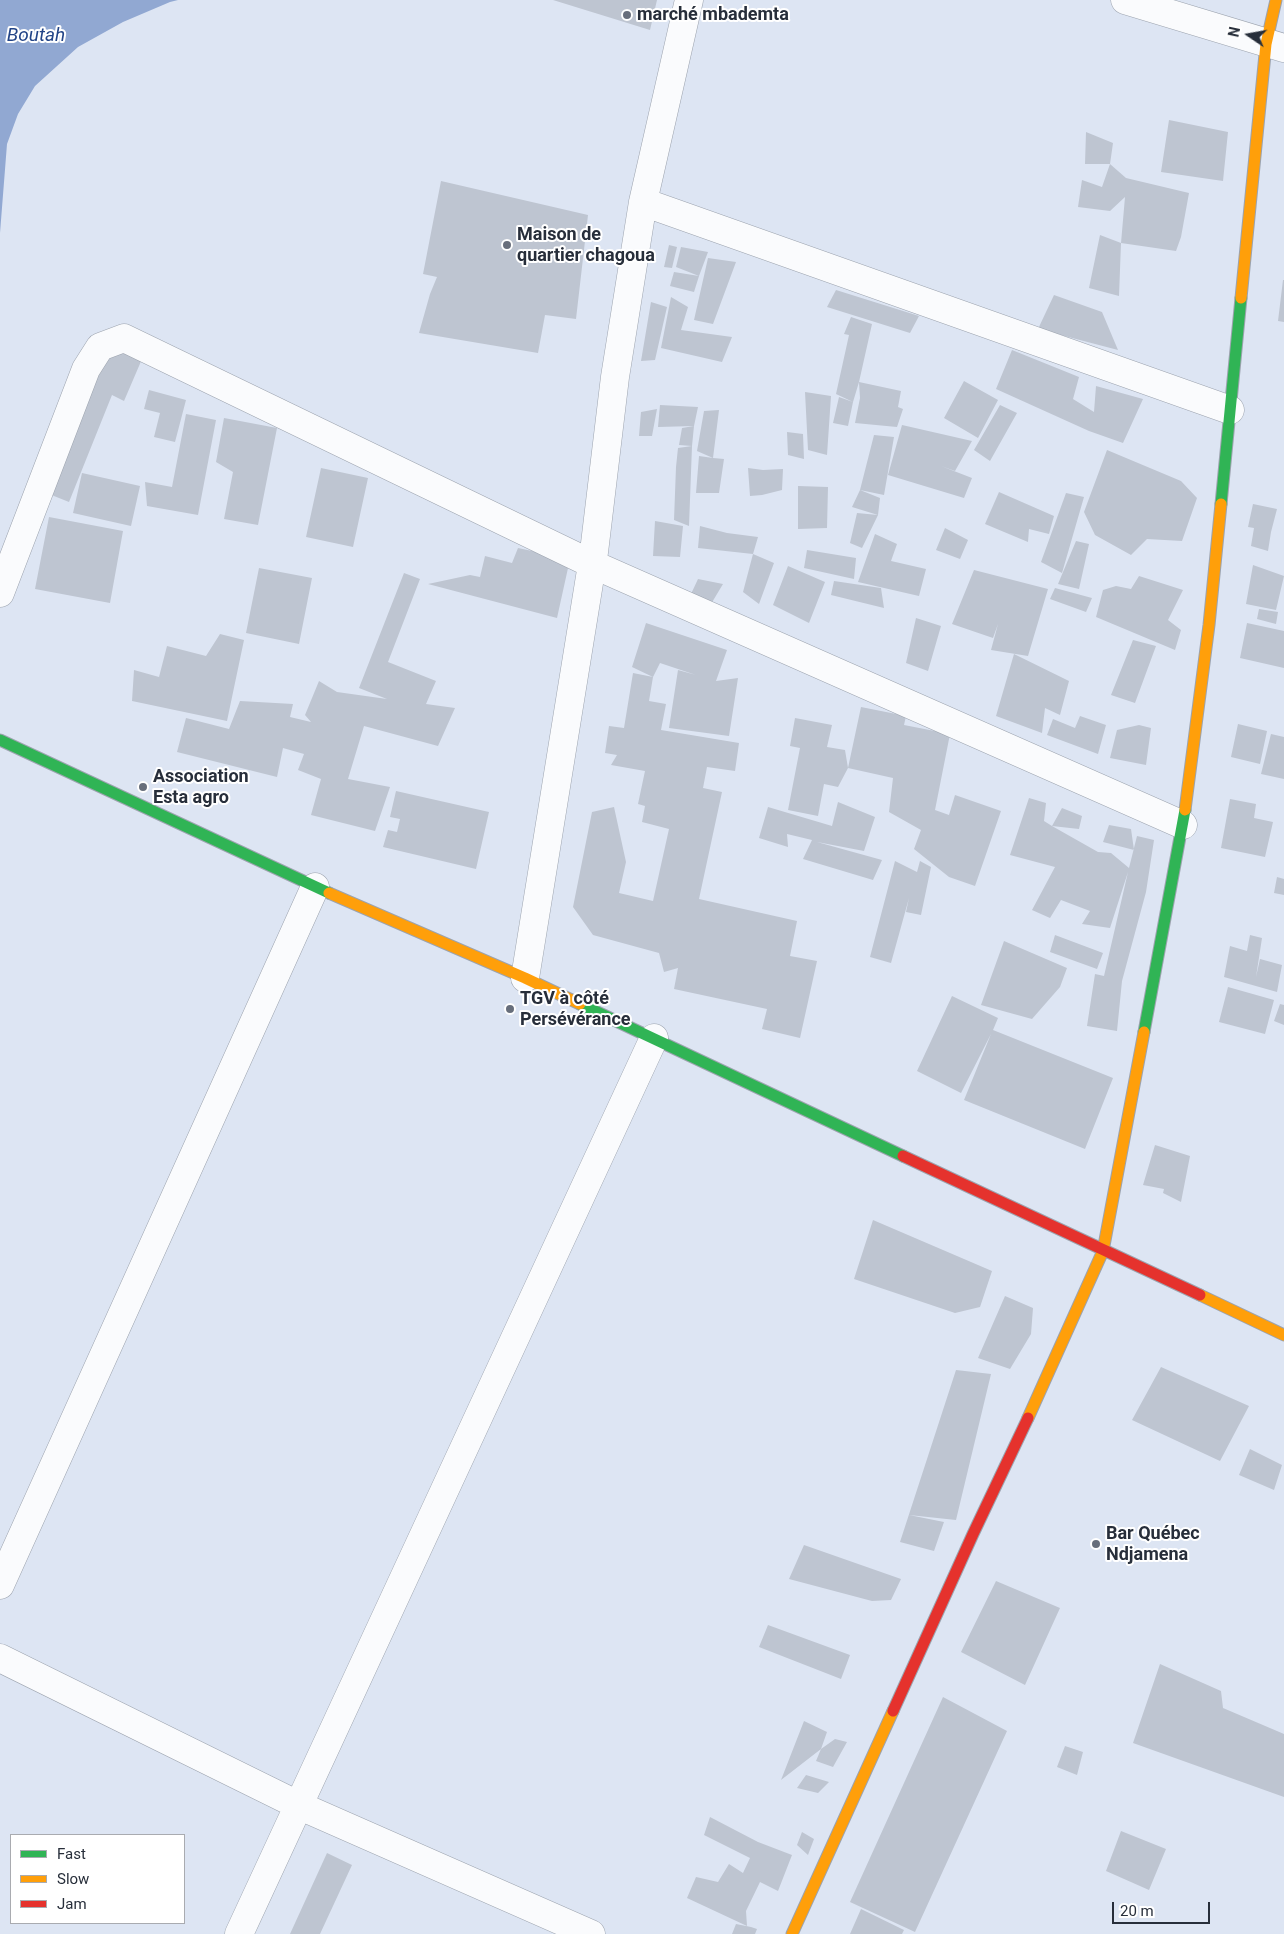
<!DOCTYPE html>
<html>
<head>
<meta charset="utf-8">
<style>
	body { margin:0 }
	#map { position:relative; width:1284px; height:1934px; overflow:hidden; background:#dde5f3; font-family:Roboto,sans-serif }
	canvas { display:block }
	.legend { position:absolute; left:10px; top:1834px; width:175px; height:90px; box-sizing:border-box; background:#fff; border:1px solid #a9abb0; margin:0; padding:6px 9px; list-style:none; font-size:15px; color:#272e3a }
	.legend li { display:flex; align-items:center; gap:10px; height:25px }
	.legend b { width:25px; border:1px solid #a9abb0 }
	.north { position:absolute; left:1224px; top:10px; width:50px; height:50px; -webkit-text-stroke:4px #fff; paint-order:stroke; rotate:282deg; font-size:14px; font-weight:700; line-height:20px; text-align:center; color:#272e3a }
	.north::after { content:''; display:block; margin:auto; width:18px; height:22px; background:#272e3a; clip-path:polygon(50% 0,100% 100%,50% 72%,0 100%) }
	.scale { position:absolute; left:1112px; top:1902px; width:98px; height:22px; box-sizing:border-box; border:2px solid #272e3a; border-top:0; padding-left:6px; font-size:15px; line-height:18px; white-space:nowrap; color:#272e3a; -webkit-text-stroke:4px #fff; paint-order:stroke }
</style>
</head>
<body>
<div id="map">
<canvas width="1284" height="1934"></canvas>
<ul class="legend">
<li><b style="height:6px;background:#30b455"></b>Fast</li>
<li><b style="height:6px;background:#ff9f0a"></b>Slow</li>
<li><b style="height:6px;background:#e5322d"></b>Jam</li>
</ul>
<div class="north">N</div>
<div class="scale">20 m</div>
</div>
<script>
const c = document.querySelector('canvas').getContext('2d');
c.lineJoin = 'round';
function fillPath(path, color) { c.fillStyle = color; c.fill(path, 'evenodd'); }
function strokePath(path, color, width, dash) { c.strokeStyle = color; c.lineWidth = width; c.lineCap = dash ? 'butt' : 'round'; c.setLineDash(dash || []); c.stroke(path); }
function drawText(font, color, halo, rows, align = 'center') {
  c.font = font + ' Roboto,sans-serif'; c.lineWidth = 4; c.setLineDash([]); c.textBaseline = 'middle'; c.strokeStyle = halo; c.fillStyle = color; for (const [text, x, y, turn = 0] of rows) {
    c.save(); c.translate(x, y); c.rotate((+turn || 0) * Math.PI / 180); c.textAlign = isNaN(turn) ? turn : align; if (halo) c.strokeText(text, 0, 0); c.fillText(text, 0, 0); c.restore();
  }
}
fillPath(new Path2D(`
	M0,0H178L170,2L123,22L78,47L35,86L18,114L7,144L0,233Z`), '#91a8d2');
fillPath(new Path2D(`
	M553,0H657L650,30Z
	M1169,120L1228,132L1223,181L1161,172Z
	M1086,132L1113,143L1110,164L1126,178L1189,193L1181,237L1176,251L1121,243L1125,197L1110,211L1078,207L1082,180L1102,187L1110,164H1085Z
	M441,181L588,215L576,319L545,315L538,353L419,333L430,294L437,277L423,274Z
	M1100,235L1121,243L1119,296L1089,288Z
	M669,245L677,247L672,268L664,267Z
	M681,247L708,252L699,276L676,267Z
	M708,258L736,262L713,324L694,320Z
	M674,272L699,276L694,292L670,286Z
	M1283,280H1284V322L1278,321Z
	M836,290L919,316L910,333L827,307Z
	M1054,295L1102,312L1118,350L1038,329Z
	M671,297L688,307L681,330L732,337L722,362L661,348Z
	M651,302L667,307L655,360L641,361Z
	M851,317L872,324L859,382L901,391L898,407L903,409L897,427L855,423L860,398L859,382L853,402L836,394L849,335L844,334Z
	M104,345L142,359L124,401L112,395L69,502L44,492Z
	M1012,350L1079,377L1073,399L1094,412L1096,386L1143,399L1123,443L1089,431L996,389Z
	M964,381L998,400L978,438L944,418Z
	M149,390L186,400L175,442L154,437L160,413L144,409Z
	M805,392L831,396L827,455L808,450Z
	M839,397L853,402L848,426L833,423Z
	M660,405L698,407L694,426L658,427Z
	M1000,405L1017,413L990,461L974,450Z
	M657,409L652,436H639L641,412Z
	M719,410L713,458L724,459L719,493H696L699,456L713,458L697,451L704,411Z
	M186,414L216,420L198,515L147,506L145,482L172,487Z
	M224,418L277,428L258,525L224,519L233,472L216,462Z
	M902,425L972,441L955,471L941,466L972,478L964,498L888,475Z
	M694,426L692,446L689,526L674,520L676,467L678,448L692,446L679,445L682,428Z
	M787,432L803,434L804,459L788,455Z
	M874,435L894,437L884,495L860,490Z
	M1107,450L1181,481L1197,498L1182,541L1147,539L1131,555L1095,535L1084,512Z
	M321,468L368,478L353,547L306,537Z
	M748,468L763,470L783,469L782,490L762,495L750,496Z
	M82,473L140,486L131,526L73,513Z
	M798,486L828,487L827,528L798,529Z
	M860,490L880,498L878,515L862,548L850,543L857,513L878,515L852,507Z
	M999,492L1054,516L1049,534L1029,529L1028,542L985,524Z
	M1066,493L1084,497L1062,573L1041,562Z
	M1253,504L1277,509L1271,532L1268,551L1251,546L1254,528L1248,527Z
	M49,517L123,531L110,603L35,589Z
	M655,521L683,526L680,557L653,556Z
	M700,526L727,533L758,537L753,554L698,548Z
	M945,528L968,540L960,559L936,550Z
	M875,534L897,544L891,561L926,569L919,596L858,582Z
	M1076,541L1089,544L1079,589L1058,584Z
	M518,548L570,559L557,618L428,584L470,575L480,577L485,556L512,563Z
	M807,550L856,558L854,579L804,568Z
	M753,554L774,563L759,604L743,592Z
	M1253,565L1284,576L1276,610L1246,604Z
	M788,566L825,582L809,623L773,605Z
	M259,568L312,578L299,644L246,633Z
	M974,570L1048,589L1028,656L991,650L998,624L993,638L952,624Z
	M404,573L420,579L388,662L436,681L426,704L455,708L438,746L364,726L348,779L390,787L375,831L311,815L321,779L298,770L304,754L283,748L277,777L177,752L186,718L229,729L240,701L293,704L290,717L311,722L305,715L319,681L337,692L387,699L359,688Z
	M1139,576L1183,590L1168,620L1181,630L1175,650L1096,617L1103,590L1116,586L1131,589Z
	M698,579L723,584L711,604L691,594Z
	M834,581L881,588L884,608L831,595Z
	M1055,588L1092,598L1086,612L1050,599Z
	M1259,609L1278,612L1276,624L1257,619Z
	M916,618L941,626L928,671L906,663Z
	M646,623L727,650L716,681L738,678L729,736L669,728L678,670L696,675L660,663L653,677L632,667Z
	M1247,623L1284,631V668L1240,658Z
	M220,634L244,640L227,721L132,701L134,670L159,677L167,646L206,656Z
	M1133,640L1156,646L1135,703L1111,695Z
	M1014,654L1069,681L1060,715L1045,708L1042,733L996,716Z
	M633,673L653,677L649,701L666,704L661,730L739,743L735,771L707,767L703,788L722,792L699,899L797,921L790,956L817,961L800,1038L762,1029L767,1009L674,989L678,968L664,972L659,953L593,935L573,907L592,812L614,807L626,862L619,893L653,901L669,829L642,822L645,806L638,804L645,771L611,765L617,755L605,753L609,726L624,728Z
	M861,707L906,716L904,725L950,734L935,810L949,815L955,795L1001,811L975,886L949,877L914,849L921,830L889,812L893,778L848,768L838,787L824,784L818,816L788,810L800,748L790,746L795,718L832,725L827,747L845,750L848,768Z
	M1080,716L1106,725L1098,754L1047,735L1053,719L1075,728Z
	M1238,724L1267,731L1260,764L1231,757Z
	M1139,725L1151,728L1146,765L1110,758L1117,730Z
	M1271,734L1284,737V779L1261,774Z
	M396,791L489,812L476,869L383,847L388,830L397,832L400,819L390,817Z
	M1029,798L1046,803L1044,821L1052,826L1062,808L1082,816L1079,829L1052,826L1098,852L1111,853L1129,868L1137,836L1154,840L1146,892L1122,981L1117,1031L1087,1026L1095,974L1104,976L1128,872L1110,928L1082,924L1090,911L1061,900L1050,918L1032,910L1055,867L1010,855Z
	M1230,799L1256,804L1254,818L1273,822L1265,857L1221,848Z
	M838,802L875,817L864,851L817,842L882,860L873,880L803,859L812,840L787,834L788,847L759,838L768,807L832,826Z
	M1109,825L1131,829L1134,850L1103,842Z
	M895,861L917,872L920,861L931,867L921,915L906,912L909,898L891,963L870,957Z
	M1277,877L1284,879V895L1274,893Z
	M1055,935L1103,953L1097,969L1050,952Z
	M1250,935L1262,938L1256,977L1260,959L1282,965L1277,992L1224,977L1230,946L1247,951Z
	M1004,941L1067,968L1060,987L1032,1019L981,1005Z
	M1228,987L1274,1000L1265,1034L1219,1022Z
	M952,996L998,1018L993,1030L1113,1078L1085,1149L964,1100L991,1034L961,1093L917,1071Z
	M1280,1004L1284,1005V1025L1274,1021Z
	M1155,1145L1190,1156L1181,1202L1163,1193L1164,1189L1143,1185Z
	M873,1220L992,1271L980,1307L955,1313L854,1279Z
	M1005,1296L1033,1308L1031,1334L1010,1369L978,1358Z
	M1161,1367L1249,1406L1220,1461L1132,1420Z
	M956,1370L991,1374L956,1520L909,1515L944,1522L934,1551L900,1542Z
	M1250,1449L1282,1465L1274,1490L1239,1475Z
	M804,1545L901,1579L891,1600L872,1601L789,1579Z
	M996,1581L1060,1608L1025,1685L961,1652Z
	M768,1625L850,1655L841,1679L759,1647Z
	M1160,1664L1221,1691L1223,1708L1284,1734V1797L1133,1743Z
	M943,1697L1007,1731L915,1932L850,1902Z
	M804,1721L827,1732L821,1749L835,1739L847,1742L833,1767L816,1761L821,1749L781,1780Z
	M1065,1746L1083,1752L1077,1775L1057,1767Z
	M806,1775L829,1782L818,1793L797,1788Z
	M710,1817L758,1842L792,1855L778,1891L760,1882L746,1911L747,1926L687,1898L696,1877L718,1882L729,1864L743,1873L750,1858L704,1835Z
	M1121,1831L1166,1849L1149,1890L1106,1871Z
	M802,1832L814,1839L808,1855L797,1845Z
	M327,1853L352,1865L320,1934H290Z
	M861,1909L904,1930L902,1934H850Z
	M736,1924L751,1927L757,1929L755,1934H732Z`), '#bec5d1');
const street = new Path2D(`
	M1125,0L1284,48
	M643,202L1230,410
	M0,593L86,369L100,347L124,338L592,564L1183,825
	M525,978L594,552L615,377L643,202L689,0
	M0,1585L315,887
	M0,1658L300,1806L591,1934
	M239,1934L654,1038`);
const fast = new Path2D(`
	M1221,504L1241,298
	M0,740L329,893
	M580,1004L903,1156
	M1144,1032L1185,810`);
const slow = new Path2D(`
	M1241,298L1266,44L1276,0
	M1185,810L1209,625L1221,504
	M329,893L525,978L580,1004
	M1200,1295L1284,1335
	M1028,1418L1103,1251L1144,1032
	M792,1934L893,1711`);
const jam = new Path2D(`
	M903,1156L1200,1295
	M893,1711L973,1534L1028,1418`);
strokePath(street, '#9ca3ae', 29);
strokePath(fast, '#9ca3ae', 13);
strokePath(slow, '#9ca3ae', 13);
strokePath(jam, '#9ca3ae', 13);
strokePath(street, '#fafbfd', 28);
strokePath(fast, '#30b455', 11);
strokePath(slow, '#ff9f0a', 11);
strokePath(jam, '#e5322d', 11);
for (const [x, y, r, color] of [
	[627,15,5,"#676e7b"],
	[507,245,5,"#676e7b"],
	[143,787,5,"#676e7b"],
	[510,1009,5,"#676e7b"],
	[1096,1544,5,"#676e7b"]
]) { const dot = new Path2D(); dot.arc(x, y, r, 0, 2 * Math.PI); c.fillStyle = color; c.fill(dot); strokePath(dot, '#fff', 2); }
drawText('bold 18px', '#272e3a', '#fff', [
	["marché mbademta",637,15],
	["Maison de",517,235],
	["quartier chagoua",517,256],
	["Association",153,777],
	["Esta agro",153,798],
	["TGV à côté",520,999],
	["Persévérance",520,1020],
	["Bar Québec",1106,1534],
	["Ndjamena",1106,1555]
], 'left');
drawText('italic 19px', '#224487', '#fff', [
	["Boutah",36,36]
]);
</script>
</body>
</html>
